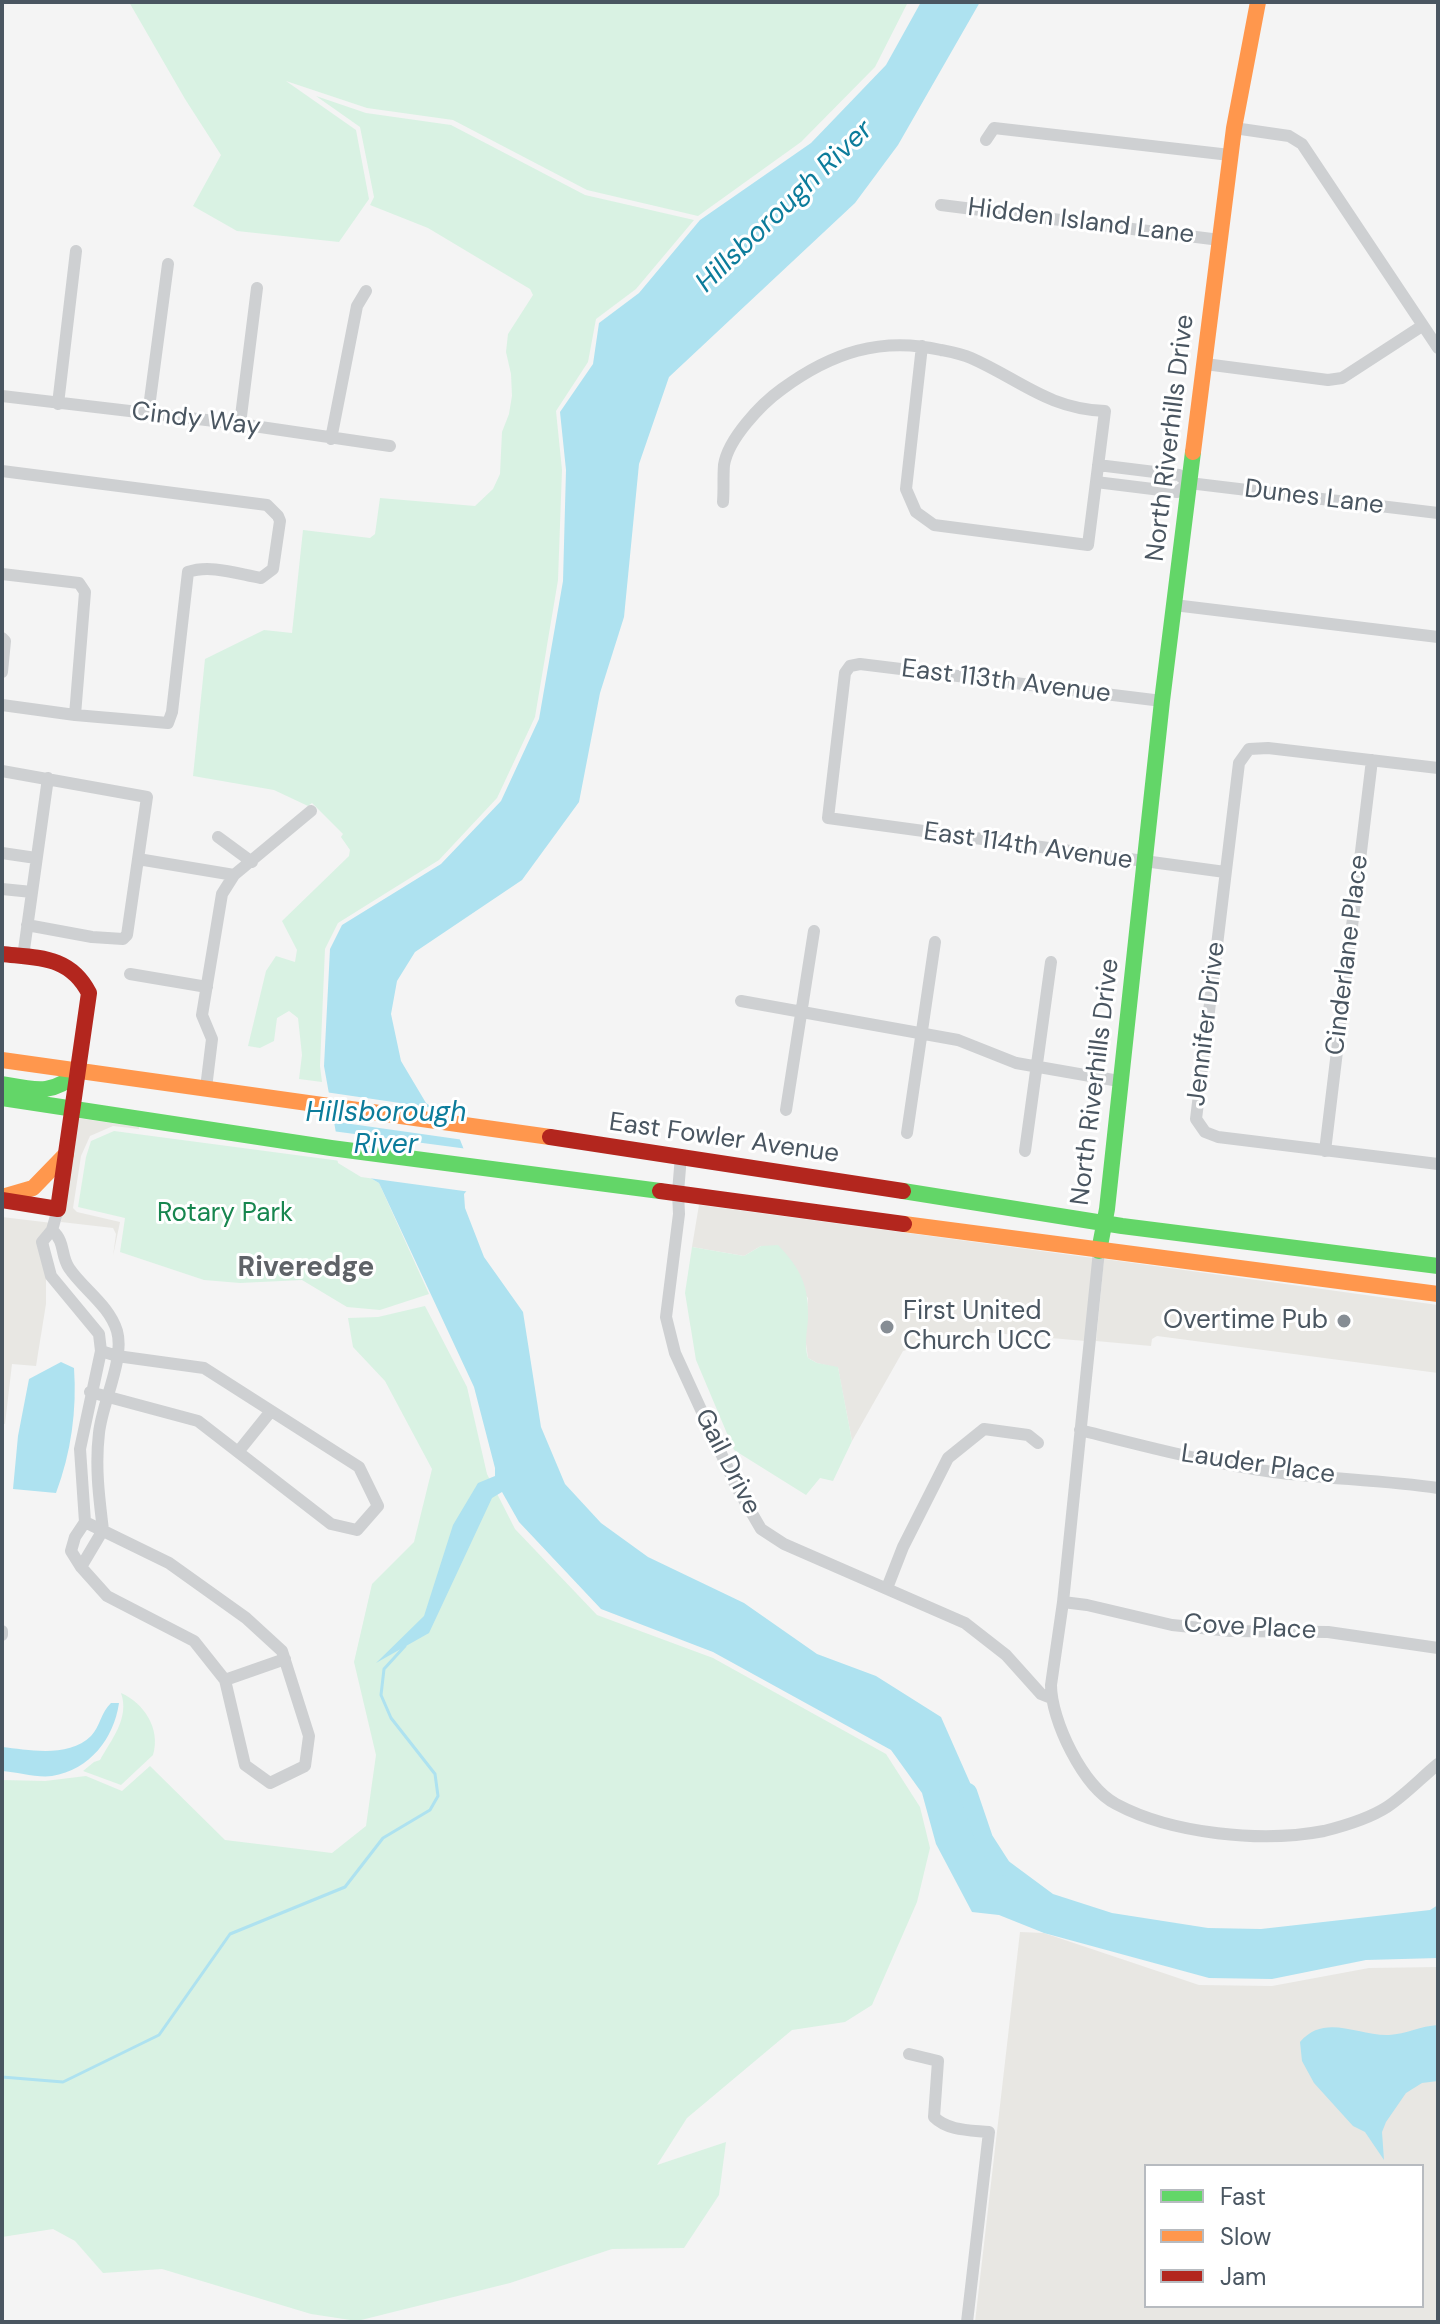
<!DOCTYPE html>
<html>
<head>
<meta charset="utf-8">
<style>
	body { margin:0 }
	#map { position:relative; width:1440px; height:2324px; overflow:hidden; background:#f4f4f4; font-family:"DM Sans",sans-serif }
	canvas { display:block }
	.frame { position:absolute; inset:0; border:4px solid #4a5661; pointer-events:none }
	.legend { position:absolute; left:1144px; top:2164px; width:280px; height:144px; box-sizing:border-box; background:#fff; border:2px solid #b7bbc0; margin:0; padding:10px 14px; list-style:none; font-size:24px; color:#4a5661 }
	.legend li { display:flex; align-items:center; gap:16px; height:40px }
	.legend b { width:40px; border:2px solid #b7bbc0 }
</style>
</head>
<body>
<div id="map">
<canvas width="1440" height="2324"></canvas>
<div class="frame"></div>
<ul class="legend">
<li><b style="height:10px;background:#63d668"></b>Fast</li>
<li><b style="height:10px;background:#ff974d"></b>Slow</li>
<li><b style="height:10px;background:#b3261e"></b>Jam</li>
</ul>
</div>
<script>
const c = document.querySelector('canvas').getContext('2d');
c.lineJoin = 'round';
function fillPath(path, color) { c.fillStyle = color; c.fill(path, 'evenodd'); }
function strokePath(path, color, width, dash) { c.strokeStyle = color; c.lineWidth = width; c.lineCap = dash ? 'butt' : 'round'; c.setLineDash(dash || []); c.stroke(path); }
function drawText(font, color, halo, rows, align = 'center') {
  c.font = font + ' "DM Sans",sans-serif'; c.lineWidth = 6; c.setLineDash([]); c.textBaseline = 'middle'; c.strokeStyle = halo; c.fillStyle = color; for (const [text, x, y, turn = 0] of rows) {
    c.save(); c.translate(x, y); c.rotate((+turn || 0) * Math.PI / 180); c.textAlign = isNaN(turn) ? turn : align; if (halo) c.strokeText(text, 0, 0); c.fillText(text, 0, 0); c.restore();
  }
}
fillPath(new Path2D(`
	M77,1118L139,1127V1129L113,1126L90,1136L81,1156L73,1208L77,1212L120,1222L113,1256L116,1234L113,1228L61,1222Z
	M699,1205L1093,1258L1085,1341L971,1331L903,1351L852,1441L838,1368L817,1363L808,1358L805,1337L808,1298L761,1246L744,1256L692,1247Z
	M2,1217L52,1223L46,1259V1304L36,1366L12,1364L5,1424L2,1423Z
	M1104,1259L1438,1305V1373L1157,1336L1152,1339L1151,1346L1096,1341Z
	M1020,1932L1044,1933L1199,1985L1272,1986L1369,1968L1438,1967V2322H975ZM1146,2166H1422V2306H1146Z`), '#e8e7e3');
fillPath(new Path2D(`
	M129,2H908L875,67L801,142L698,216L587,190L453,120L367,108L286,81L356,130L369,199L339,242L237,231L193,206L221,155L185,99Z
	M316,96L366,113L451,125L585,195L694,220L636,289L596,319L588,362L556,411L562,470L558,580L535,717L497,798L439,860L338,923L325,949L320,1066L322,1082L299,1079L302,1055L298,1018L289,1011L277,1018L274,1041L260,1048L248,1046L266,971L276,956L295,962L297,950L282,921L349,856L350,850L341,837L343,834L312,803L308,806L274,790L193,776L205,659L264,630L292,633L303,530L370,538L375,534L380,498L475,506L493,489L500,474L502,432L509,414L512,396L511,374L506,352L508,334L533,295L530,289L428,228L370,205L374,197L360,127Z
	M114,1131L341,1161L379,1183L429,1294L380,1310L347,1307L302,1280L240,1283L204,1280L120,1252L125,1218L78,1207L86,1157L91,1141Z
	M778,1245C801,1269 809,1286 808,1319C807,1333 804,1344 808,1358L817,1363L838,1367L852,1441L833,1481L820,1478L806,1495L734,1450L696,1360L685,1293L692,1247L744,1256L761,1246Z
	M425,1306L467,1387L487,1474L515,1529L597,1615L713,1658L886,1754L920,1807L930,1848L917,1902L872,2005L845,2022L792,2030L687,2118L657,2165L726,2142L719,2195L684,2248L612,2249L510,2283L357,2321L311,2314L162,2269L103,2273L75,2241L53,2229L2,2237V1780L45,1781L86,1776L122,1791L150,1766L225,1840L332,1853L366,1826L376,1755L354,1662L372,1584L414,1542L432,1469L385,1381L353,1347L348,1318L378,1317Z
	M121,1693C144,1703 161,1729 153,1755L121,1785L83,1771L94,1762L100,1760C111,1740 130,1718 121,1693Z`), '#d9f2e3');
fillPath(new Path2D(`
	M921,2H980L898,145L855,203L669,377L639,464L624,617L600,693L579,802L522,880L415,952L397,981L391,1014L401,1061L426,1103L453,1122L476,1180L464,1194L465,1208L484,1257L523,1312L541,1427L565,1484L601,1523L648,1557L744,1603L817,1654L876,1676L941,1717L975,1794L976,1837L1053,1894L1112,1913L1208,1928L1261,1929L1430,1910L1438,1905V1958L1366,1960L1272,1979L1209,1978L1044,1933L999,1915L972,1912L936,1844L922,1793L891,1750L713,1652L601,1609L519,1522L502,1492L492,1498L429,1633L376,1663L424,1616L453,1525L478,1483L495,1476V1468L474,1387L379,1183L341,1161L324,1066L330,949L342,925L441,864L501,801L539,719L563,581L566,470L560,412L593,364L599,323L639,293L700,220L811,143L886,65Z
	M61,1362L74,1368C77,1410 71,1453 56,1493L13,1489L18,1436L29,1379Z
	M111,1703H119C114,1738 90,1770 52,1776C37,1778 17,1772 2,1771V1747C29,1750 69,1758 91,1736C100,1727 101,1712 111,1703Z
	M1438,2025V2081L1422,2083L1406,2093L1386,2122L1382,2132L1384,2160L1365,2132L1353,2126L1314,2083L1302,2061L1300,2042C1325,2013 1357,2036 1389,2035C1406,2034 1421,2026 1438,2025Z`), '#aee2f0');
fillPath(new Path2D(`
	M325,1092L441,1109L456,1119L464,1140L330,1121Z
	M332,1131L468,1149L480,1182L471,1192L361,1177L338,1163Z`), '#f4f4f4');
strokePath(new Path2D(`
	M2,2077L63,2082L159,2035L230,1934L345,1887L383,1838L430,1810L438,1796L435,1774L391,1718L381,1695L384,1669L405,1646`), '#aee2f0', 3);
strokePath(new Path2D(`
	M968,1792L984,1839L1002,1867`), '#aee2f0', 18);
strokePath(new Path2D(`
	M1234,128L1289,136L1302,144L1438,348
	M986,140L994,128L1230,155
	M941,205L1220,240
	M1205,364L1328,380L1342,378L1422,326
	M2,396L240,424L390,446
	M58,404L76,251
	M148,415L168,264
	M240,424L257,288
	M331,439L357,306L366,291
	M1098,465L1179,475L1189,483L1438,513
	M2,471L267,505L278,516L280,521L273,569L261,578C238,574 210,564 188,572L172,712L168,723L75,715L2,705
	M1096,482L1177,492L1189,483
	M723,502C724,490 723,477 724,465C728,439 761,404 782,389C831,353 881,336 941,350C951,352 962,354 971,358C1019,379 1048,409 1105,411L1088,545L934,525L916,512L906,489L922,346
	M2,574L79,583L85,592L75,715
	M1174,605L1438,637
	M2,638L5,641L2,672
	M1162,701L860,664L850,666L845,673L828,818L1225,872
	M1438,768L1268,748L1249,749L1239,763L1196,1119L1205,1132L1218,1137L1438,1164
	M2,771L147,797L127,935L123,939L92,937L27,925
	M218,837L252,862
	M2,853L36,858
	M138,859L234,875
	M2,889L32,892
	M23,957L48,778
	M130,974L207,987
	M741,1001L958,1040L1016,1063L1119,1081
	M206,1088L212,1039L202,1015L222,894L234,875L311,811
	M786,1110L814,931
	M907,1133L935,942
	M1025,1151L1051,962
	M1325,1151L1372,760
	M681,1156L678,1192L679,1214L666,1317L675,1353L736,1486L761,1529L784,1544L965,1623L1006,1655L1041,1694L1051,1698
	M58,1209L52,1230L42,1242L51,1276L99,1334L101,1351L80,1449L85,1522L75,1537L71,1551L81,1567L107,1596L194,1641L225,1680L245,1765L270,1783L305,1766L309,1736L282,1651L246,1618L169,1563L85,1522
	M52,1230C66,1243 60,1254 69,1268C83,1289 109,1305 117,1331C125,1359 102,1403 99,1433C95,1466 99,1497 103,1530
	M1099,1251L1063,1602L1051,1685C1051,1720 1083,1787 1116,1804C1172,1834 1262,1843 1324,1831C1344,1826 1370,1818 1387,1807C1405,1795 1421,1778 1438,1764
	M90,1392L198,1421L331,1524L357,1530L378,1506L359,1467L204,1368L117,1356L101,1351
	M1080,1430C1144,1446 1208,1463 1273,1472C1328,1479 1383,1480 1438,1488
	M238,1452L271,1411
	M81,1567L103,1530
	M887,1588L903,1547L948,1458L984,1429L1028,1435L1038,1443
	M1063,1602L1087,1605L1172,1625L1230,1631L1328,1632L1438,1648
	M2,1631V1635
	M225,1680L285,1659
	M909,2054L938,2061L934,2117C948,2131 970,2130 989,2132L967,2322`), '#ced0d2', 12);
strokePath(new Path2D(`
	M2,1084C35,1090 53,1096 79,1071
	M2,1098L331,1148L660,1191
	M903,1191L1122,1226L1438,1266
	M1099,1251L1107,1209L1162,701L1193,452`), '#63d668', 16);
strokePath(new Path2D(`
	M1193,452L1234,128L1258,2
	M2,1060L550,1137
	M2,1197L33,1188L66,1154
	M904,1224L1438,1294`), '#ff974d', 16);
strokePath(new Path2D(`
	M2,954C39,958 70,956 89,993L58,1209L2,1200
	M550,1137L903,1191
	M660,1191L904,1224`), '#b3261e', 16);
for (const [x, y, r, color] of [
	[1344,1321,8,"#868d94"],
	[887,1327,8,"#868d94"]
]) { const dot = new Path2D(); dot.arc(x, y, r, 0, 2 * Math.PI); c.fillStyle = color; c.fill(dot); strokePath(dot, '#fff', 3); }
drawText('26px', '#4a5661', '#fff', [
	["Hidden Island Lane",1081,222,7],
	["Cindy Way",196,420,7],
	["North Riverhills Drive",1171,438,-83],
	["Dunes Lane",1314,498,7],
	["East 113th Avenue",1006,682,7],
	["East 114th Avenue",1028,847,8],
	["Cinderlane Place",1348,955,-83],
	["Jennifer Drive",1207,1024,-83],
	["North Riverhills Drive",1096,1082,-83],
	["East Fowler Avenue",724,1139,8],
	["Gail Drive",727,1462,63],
	["Lauder Place",1258,1465,8],
	["Cove Place",1250,1628,3]
]);
drawText('26px', '#17864f', '#fff', [
	["Rotary Park",225,1214]
]);
drawText('26px', '#4a5661', '#fff', [
	["First United",903,1312],
	["Church UCC",903,1342],
	["Overtime Pub",1328,1321,"right"]
], 'left');
drawText('italic 28px', '#0c7c9b', '#fff', [
	["Hillsborough River",785,207,-44],
	["Hillsborough",386,1114],
	["River",386,1146]
]);
drawText('bold 28px', '#5f6368', '#fff', [
	["Riveredge",306,1269]
]);
</script>
</body>
</html>
